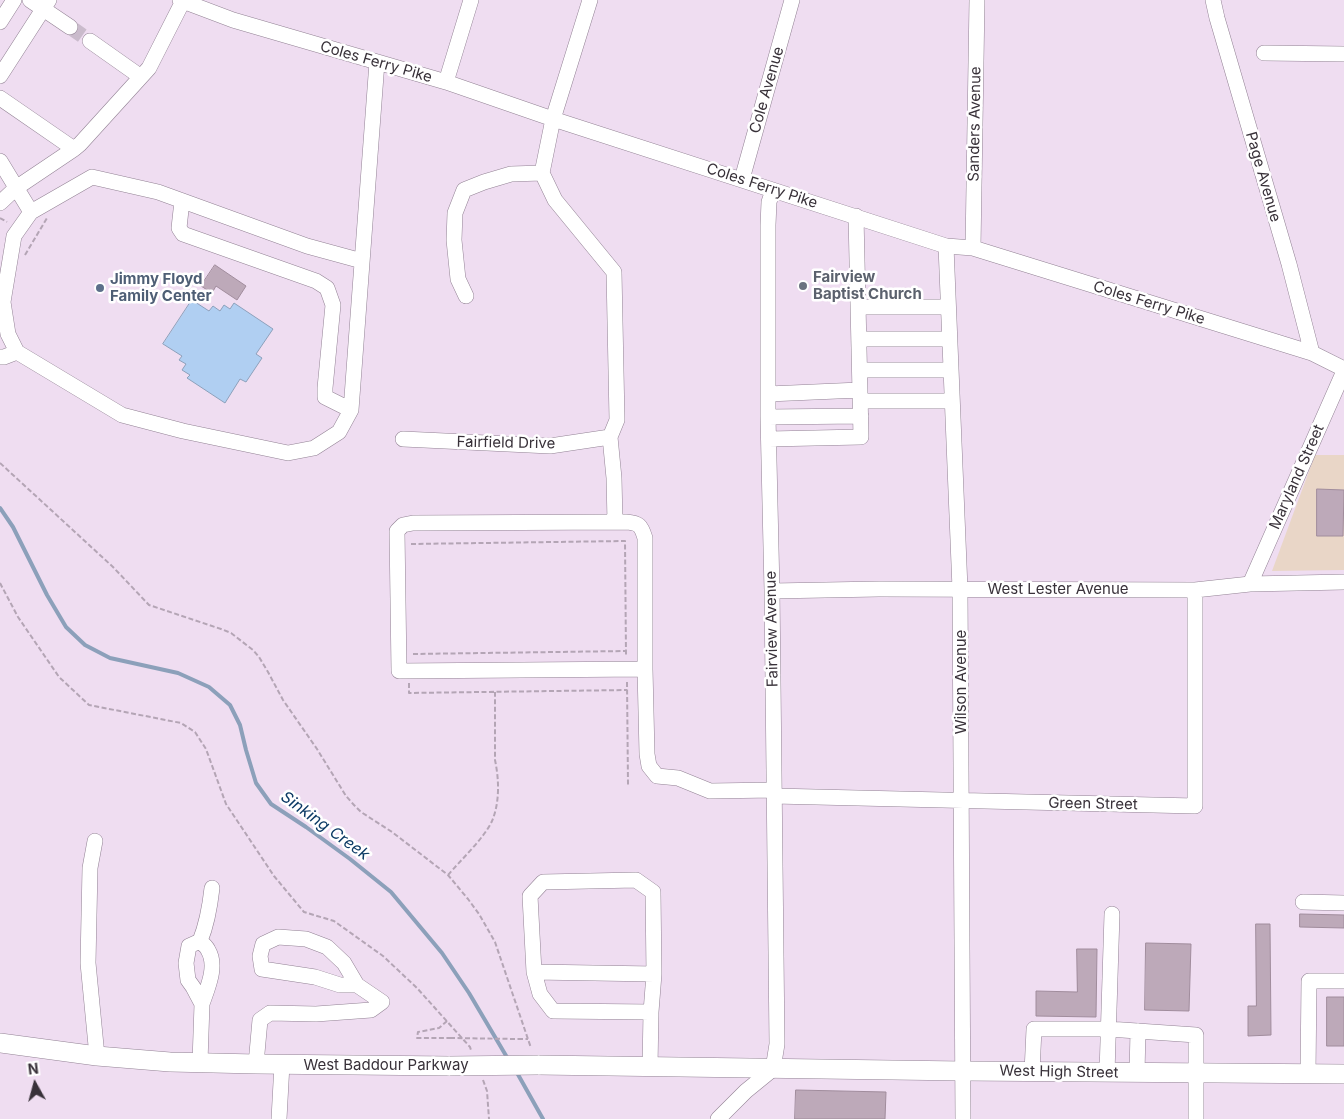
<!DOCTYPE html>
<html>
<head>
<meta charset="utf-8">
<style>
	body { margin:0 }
	#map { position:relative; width:1344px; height:1119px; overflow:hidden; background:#efddf1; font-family:Inter,sans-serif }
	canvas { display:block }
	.north { position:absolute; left:10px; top:1059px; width:50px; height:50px; -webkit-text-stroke:4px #fff; paint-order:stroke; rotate:353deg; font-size:14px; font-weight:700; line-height:20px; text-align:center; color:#383139 }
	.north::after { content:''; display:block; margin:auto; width:18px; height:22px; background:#383139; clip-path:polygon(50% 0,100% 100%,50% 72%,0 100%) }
</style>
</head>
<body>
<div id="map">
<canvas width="1344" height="1119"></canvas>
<div class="north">N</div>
</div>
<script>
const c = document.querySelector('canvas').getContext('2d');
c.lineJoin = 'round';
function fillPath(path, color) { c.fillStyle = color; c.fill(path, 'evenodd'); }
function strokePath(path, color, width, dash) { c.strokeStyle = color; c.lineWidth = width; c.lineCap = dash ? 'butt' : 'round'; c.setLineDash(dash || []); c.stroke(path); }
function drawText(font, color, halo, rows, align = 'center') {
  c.font = font + ' Inter,sans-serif'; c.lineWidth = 5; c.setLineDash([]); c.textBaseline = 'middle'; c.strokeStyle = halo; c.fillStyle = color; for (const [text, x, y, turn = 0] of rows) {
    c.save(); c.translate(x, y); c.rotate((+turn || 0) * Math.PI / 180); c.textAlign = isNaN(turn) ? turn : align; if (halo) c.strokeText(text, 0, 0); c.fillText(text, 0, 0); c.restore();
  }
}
fillPath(new Path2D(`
	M1315,455H1344V570L1272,571Z`), '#e9d6c7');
const water = new Path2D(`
	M192,300L209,311L213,306L220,311L224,305L230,309L234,303L273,329L256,354L262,358L246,382L240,379L225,403L187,378L190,375L182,370L186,364L179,360L182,356L163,344Z`);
fillPath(water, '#b0cff2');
strokePath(water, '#8ca0ba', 1);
strokePath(new Path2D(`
	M0,508L13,527L47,595L66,627L85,645L110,658L178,673L209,687L230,705L240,725L246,750L256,783L271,804L306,827L350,859L391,892L442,953L469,993L508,1059
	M516,1071L543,1119`), '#8ca0ba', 4);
const building = new Path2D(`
	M215,265L246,286L237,300L216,286L212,293L201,286Z
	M1317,489L1344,490L1343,536H1317Z
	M1300,914L1344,915V928L1300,927Z
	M1256,924H1270L1271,1035L1248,1036V1006H1256Z
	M1146,943L1191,944L1189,1011L1145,1010Z
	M1077,949H1097L1096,1017L1036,1016V991L1077,992Z
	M1327,997H1344V1046H1327Z
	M796,1090L886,1092L885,1119H795Z`);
fillPath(building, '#bda9b9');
strokePath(building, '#a08c9c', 1);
strokePath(new Path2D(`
	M70,27L90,41`), '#cabbcc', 15, [15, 8]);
const minor = new Path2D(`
	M30,0L70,27
	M180,0L233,20L446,82L553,119L946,246L973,248L1312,353L1344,369
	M590,0L553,119L542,173L555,200L614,272L617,420L610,437L614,478L615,522
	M1213,0L1217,18L1289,264L1312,353
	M0,22L14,0
	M90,41L141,77
	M1264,53L1344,54
	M0,76L49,0
	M446,82L471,0
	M0,98L74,149L80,144L149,68L183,1
	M0,161L31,212
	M742,179L792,0
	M182,201L179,228L183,234L316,281L327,288L333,305L325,388V397L351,410
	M0,203L16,188L74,149
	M946,246L960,589L963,1119
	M973,248L977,0
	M362,261L307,246L158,192L92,177L31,212L14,236L3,302L8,334L17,352L122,415L183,431L288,453L314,448L339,432L351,410L377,62
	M466,296L458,279L454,240L455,213L464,190L484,182L511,174L542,173
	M858,307H948
	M859,339H949
	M0,357H4L17,352
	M860,370H951
	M768,394L860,390
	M861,401H952
	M768,417L861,416
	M403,439L550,446L610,437
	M769,439L861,437L856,216
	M1250,584L1344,371
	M772,591L879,589L1195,590L1250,584L1344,582
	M645,669L399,671L397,531L403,525L413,523L626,522C639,523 641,525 645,538V669L647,754L649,766L657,776L678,778L710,791L774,790
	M774,796L1195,806V590
	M95,841L90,868L88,963L97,1056
	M1303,902L1344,903
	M200,941C203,944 207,947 208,950C218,966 207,989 202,1004
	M534,972L654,974
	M200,1062L202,1004L193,987L188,980L186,963L189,946L200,941C207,924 210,906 212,888
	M256,1064L260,1020L270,1013L316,1014L371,1010L382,1002L357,985L344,963L327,947L306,939L278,937L263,944L260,956L262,969L315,977L340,985H357
	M650,1067L651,1012L654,974L653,892L636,880L543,882L530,896L534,972L540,994L553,1011L651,1012
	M1032,1072L1034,1029H1108L1196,1035V1119
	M1107,1073L1112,914
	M1137,1073L1138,1031
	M1308,1074L1309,981H1344
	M279,1119L282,1064
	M718,1119L746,1091L773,1069L777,1044L772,591L768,417V225L769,202L773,190`);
const major = new Path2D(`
	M0,1043L97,1056L170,1062L256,1064L450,1066
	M538,1065L963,1071L1344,1074`);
strokePath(minor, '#928294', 16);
strokePath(major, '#928294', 20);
strokePath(new Path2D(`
	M0,218L7,222
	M25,255L47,218
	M0,463L113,567L149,605L221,629L231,633L253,650L259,657L268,672L283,700L317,749L346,796L354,805L361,812L392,832L448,875L468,899L479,914L495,942L531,1048
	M411,544L625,541L626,655
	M0,583L18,617L59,677L89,705L181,723L195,732L206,749L226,804L274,876L304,912L334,921L383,956L417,988L470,1047L471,1050
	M413,654L626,651
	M627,682L628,785
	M409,683V693L627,690
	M448,875C460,861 485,837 492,821C500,802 499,779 495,760V692
	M447,1021L439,1028L418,1032L417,1038H450
	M518,1039H528
	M483,1080L487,1091L489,1119`), '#b4a5b5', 2, [5, 2.5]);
strokePath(minor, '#fff', 15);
strokePath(major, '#fff', 19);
const majorBridge = new Path2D(`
	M450,1066L538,1065`);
strokePath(majorBridge, '#928294', 20, []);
strokePath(new Path2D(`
	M450,1038L518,1039`), '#b4a5b5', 2, [5, 2.5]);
strokePath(majorBridge, '#fff', 19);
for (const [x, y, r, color] of [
	[803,286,5,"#6b7280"],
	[100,288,5,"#5c6f8a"]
]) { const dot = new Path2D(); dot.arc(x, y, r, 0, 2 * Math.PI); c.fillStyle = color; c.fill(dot); strokePath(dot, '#fff', 2); }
drawText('15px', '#383139', '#fff', [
	["Coles Ferry Pike",376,62,16],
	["Cole Avenue",767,90,-74],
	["Sanders Avenue",975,124,-89],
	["Page Avenue",1263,177,74],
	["Coles Ferry Pike",762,186,18],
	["Coles Ferry Pike",1149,303,17],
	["Fairfield Drive",506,443,1],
	["Maryland Street",1297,477,-66],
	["West Lester Avenue",1058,589],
	["Fairview Avenue",772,629,-91],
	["Wilson Avenue",961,682,-90],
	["Green Street",1093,804,1],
	["West Baddour Parkway",386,1065],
	["West High Street",1059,1072,1]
]);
drawText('bold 15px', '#5b616d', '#fff', [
	["Fairview",813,277],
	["Baptist Church",813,294]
], 'left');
drawText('bold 15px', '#4e5e75', '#fff', [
	["Jimmy Floyd",110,279],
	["Family Center",110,296]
], 'left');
drawText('italic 16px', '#0c3a65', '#fff', [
	["Sinking Creek",325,826,36]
]);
</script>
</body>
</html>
